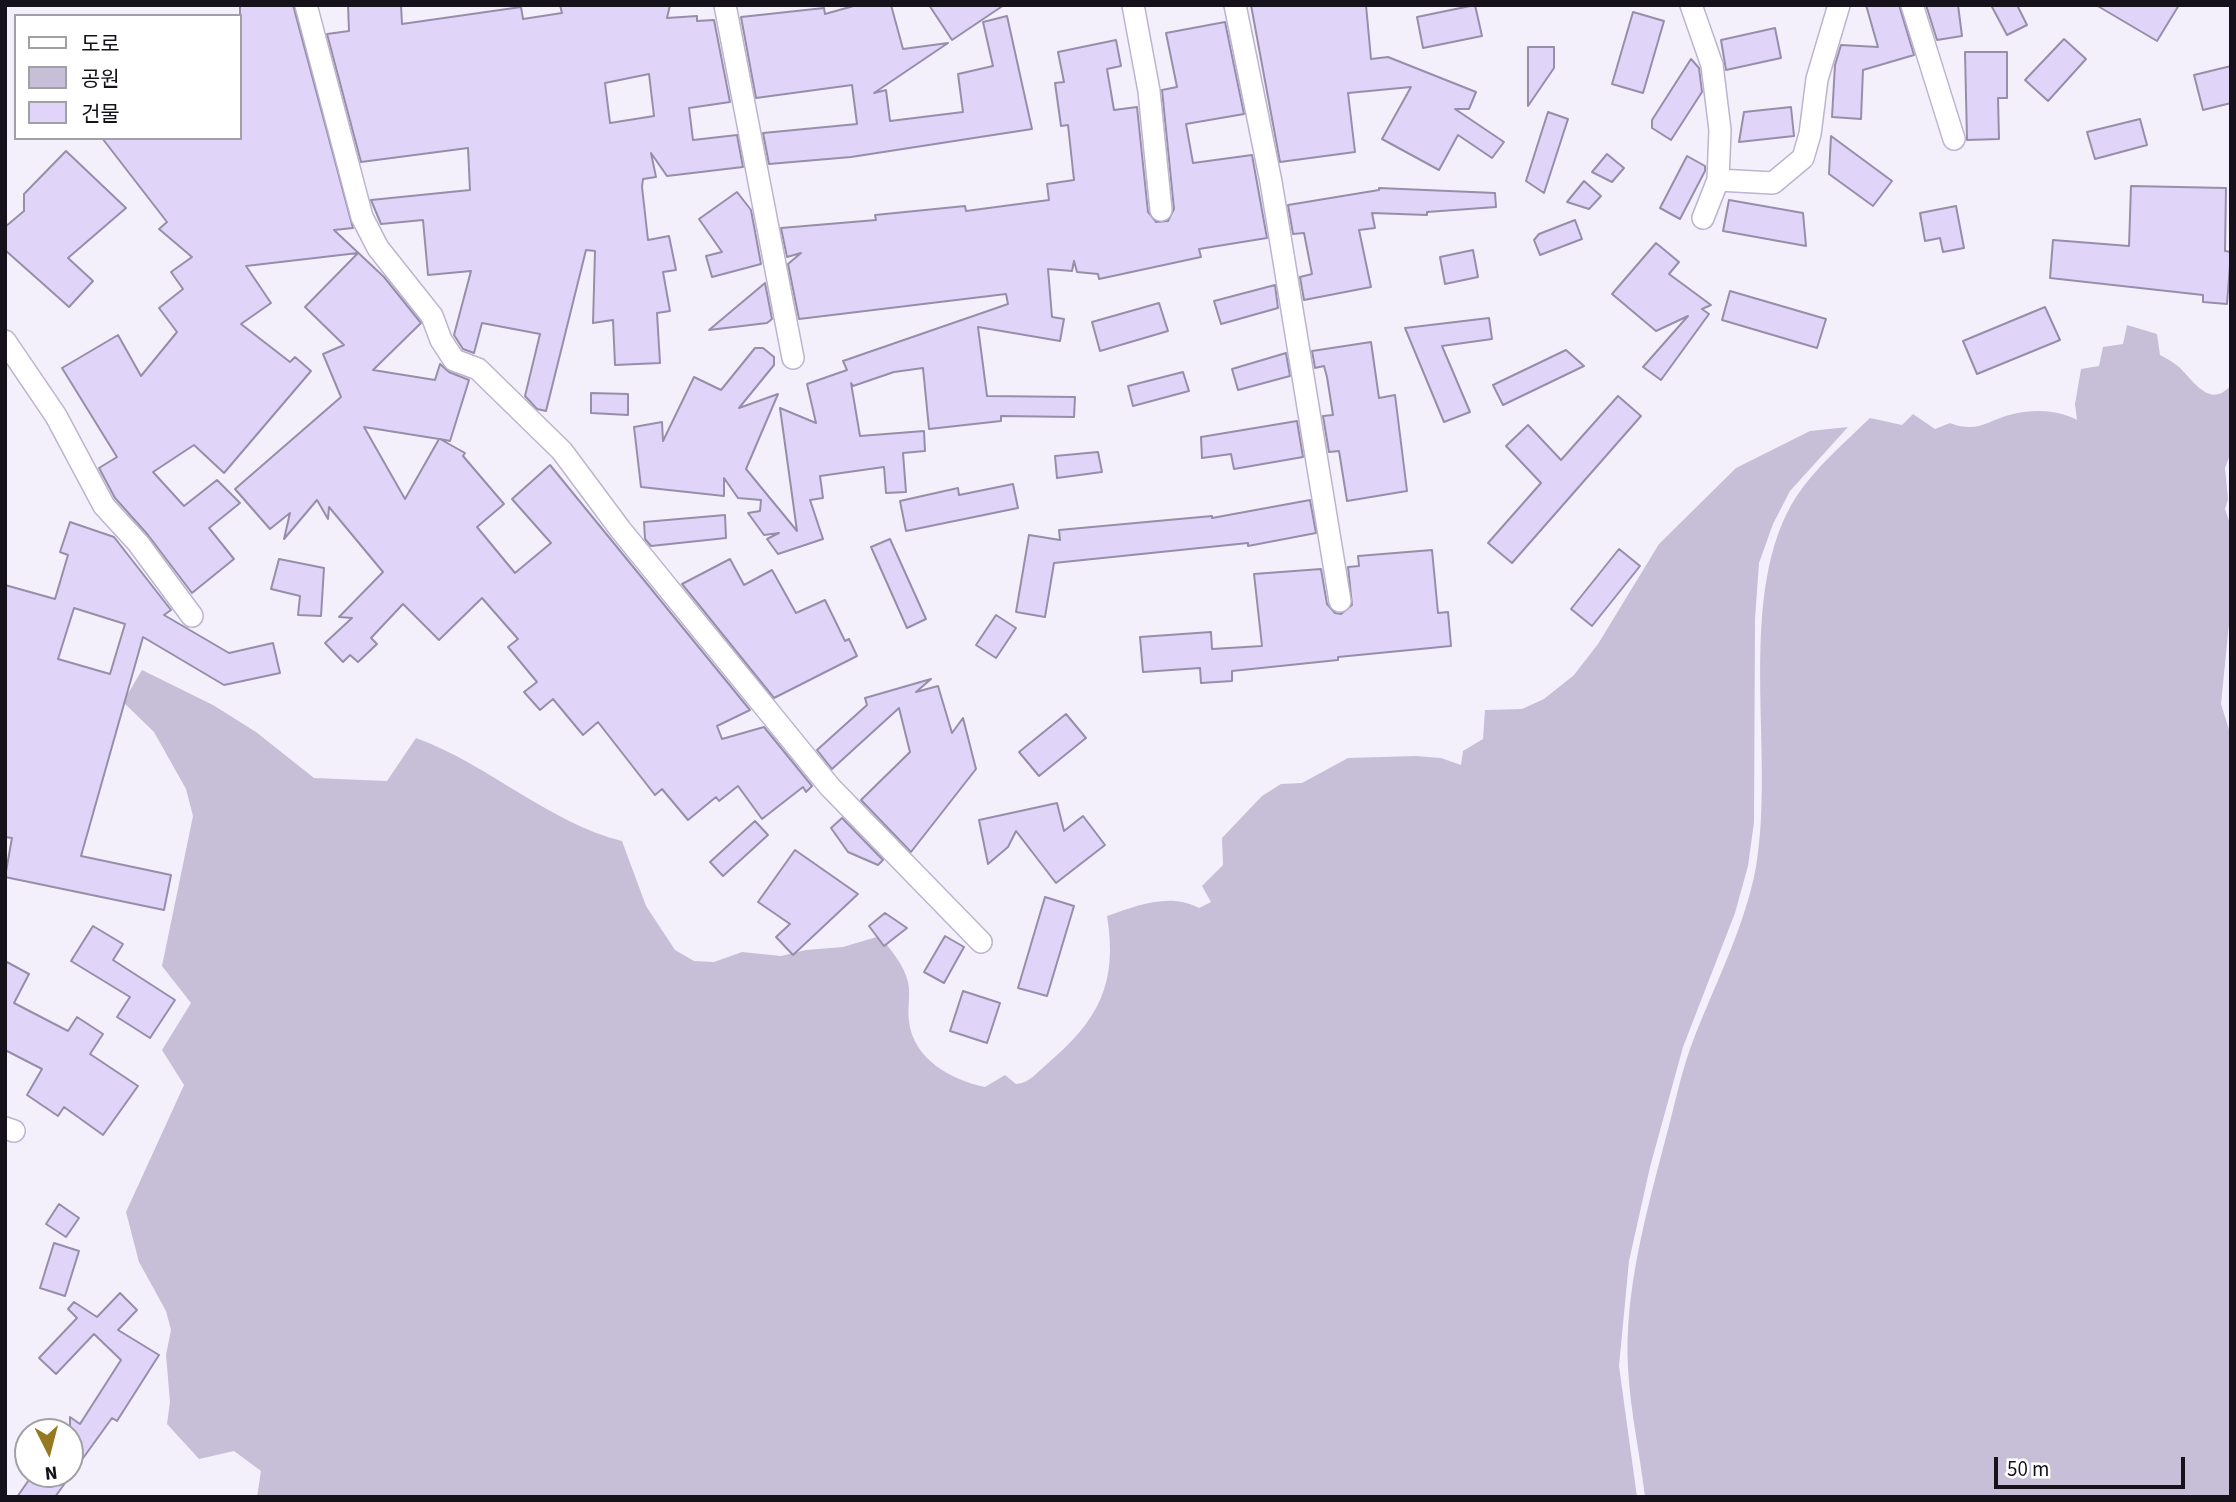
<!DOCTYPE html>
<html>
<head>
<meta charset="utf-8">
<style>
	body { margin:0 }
	#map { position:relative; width:2236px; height:1502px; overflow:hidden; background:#f3f0fc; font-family:"Source Sans 3","Noto Sans KR",sans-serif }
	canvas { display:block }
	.frame { position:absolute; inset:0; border:7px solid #15121c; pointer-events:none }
	.legend { position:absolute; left:14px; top:14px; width:228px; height:126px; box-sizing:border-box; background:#fff; border:2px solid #a1a0a4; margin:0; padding:9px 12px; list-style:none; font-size:21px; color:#15121c }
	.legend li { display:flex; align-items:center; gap:14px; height:35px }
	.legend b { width:35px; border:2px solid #a1a0a4 }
	.north { position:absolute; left:14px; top:1418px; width:70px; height:70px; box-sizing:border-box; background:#fff; border:2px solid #a1a0a4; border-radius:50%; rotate:174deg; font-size:19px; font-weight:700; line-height:28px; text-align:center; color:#15121c }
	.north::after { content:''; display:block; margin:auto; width:24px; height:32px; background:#957820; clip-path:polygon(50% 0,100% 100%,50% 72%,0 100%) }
	.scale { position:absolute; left:1994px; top:1457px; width:191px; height:32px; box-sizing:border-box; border:4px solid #15121c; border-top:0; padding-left:9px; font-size:21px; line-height:24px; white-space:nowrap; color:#15121c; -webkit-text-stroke:5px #fff; paint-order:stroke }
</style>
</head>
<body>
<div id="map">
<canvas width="2236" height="1502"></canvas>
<div class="frame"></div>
<ul class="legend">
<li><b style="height:9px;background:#fff"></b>도로</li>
<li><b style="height:19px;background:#c6bfd7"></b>공원</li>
<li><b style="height:19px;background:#e0d4f9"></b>건물</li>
</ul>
<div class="north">N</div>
<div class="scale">50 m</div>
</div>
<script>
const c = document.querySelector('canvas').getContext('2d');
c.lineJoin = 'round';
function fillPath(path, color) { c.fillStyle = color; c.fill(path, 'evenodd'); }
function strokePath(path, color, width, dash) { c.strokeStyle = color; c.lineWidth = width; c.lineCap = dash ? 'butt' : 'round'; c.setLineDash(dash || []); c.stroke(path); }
fillPath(new Path2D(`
	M2127,325L2157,334L2160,355C2166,358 2173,362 2179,367C2193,380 2210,410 2231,385V452L2225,468L2228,499L2225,509L2231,527V604L2221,704L2231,736V1497H1645C1640,1454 1630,1410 1628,1367C1624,1291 1647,1210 1666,1137C1674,1108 1680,1077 1690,1049C1712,989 1744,931 1756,867C1776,753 1734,595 1796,497C1815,468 1845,442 1870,418L1902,425L1913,414L1935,429L1950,423C1979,434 1987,420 2013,414C2034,409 2059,410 2077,420L2075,404L2081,369L2099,366L2103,347L2123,344Z
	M1848,427L1790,491L1773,524L1759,563L1755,619L1754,822L1748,866L1735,913L1683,1047L1650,1167L1629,1261L1619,1366L1637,1497H257L261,1471L234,1451L199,1459L167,1424L170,1402L166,1355L171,1330L166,1311L139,1262L126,1212L184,1085L162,1050L191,1003L162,966L193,816L186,789L154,732L123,702L142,670L213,705L256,732L314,778L387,781L416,738C488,764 549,823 622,841L646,906L675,950L694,961L714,962L742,952L781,956L806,950L843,947L880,936C891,950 904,965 908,982C911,995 907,1008 909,1021C913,1059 951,1080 985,1087L1005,1075L1016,1084C1030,1083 1036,1073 1047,1064C1099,1020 1118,983 1107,916C1136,906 1170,892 1199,908L1211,902L1202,886L1223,865L1222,838L1262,796L1281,784L1302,783L1348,758L1416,756L1441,758L1461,765L1463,751L1483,739L1485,710L1522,709L1544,699L1574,675L1598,644L1659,544L1736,468L1810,431Z`), '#c6bfd7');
const building = new Path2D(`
	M240,5H293L353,228L334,230L384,277L421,323L373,370L435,380L440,364L449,372L469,380L450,441L440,439L465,453L463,456L504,504L477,527L515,573L551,543L512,499L550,465L750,710L717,726L722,739L764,727L812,786L806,792L803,787L762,819L738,786L719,801L716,797L688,820L662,789L655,795L598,722L583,735L553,699L540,710L524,692L537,682L508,647L518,639L482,598L439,640L403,604L371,638L377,644L358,662L350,655L343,662L325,643L352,618L339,617L383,572L329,507L328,519L317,500L284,539L290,513L270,529L235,489L341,397L323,354L344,345L305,307L358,253L246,266L271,303L241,324L290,362L295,357L311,371L224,473L194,445L153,472L184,506L217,480L240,503L209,528L234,559L192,593L148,535L115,498L99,468L117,457L62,368L118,335L141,376L177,332L159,308L183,289L171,272L192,257L159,229L167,222L102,138H240ZM364,427L439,439L405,499Z
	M348,5H401L402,24L521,7L523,19L562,13L560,5H670L667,18L697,16V21L714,20L730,102L689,108L693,140L737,135L743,167L667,176L651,153L656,177L643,179L642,187L648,240L669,236L676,270L663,272L670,311L657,313L660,363L615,365L613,320L593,323L595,251L586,250L546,411L537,409L525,396L540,334L482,323L474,353L463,349L454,335L471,271L428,275L423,220L381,224L371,200L470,190L468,148L361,162L327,34L349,31ZM649,74L654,116L610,123L605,83Z
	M857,5H891L903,49L948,43L874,93L886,90L890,121L963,112L958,74L993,66L983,22L1007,16L1032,129L851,157L769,164L763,133L857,124L852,85L756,98L741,17L824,8L825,14Z
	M929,5H1004L952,40Z
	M1251,5H1366L1371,59L1388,57L1476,92L1469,109H1455L1504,142L1492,158L1458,135L1439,170L1382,139L1411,87L1348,93L1355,152L1280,162Z
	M1475,5L1482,36L1423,48L1417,17Z
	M1866,5H1899L1914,55L1863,70L1861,119L1832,117L1835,65L1841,45L1878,47Z
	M1926,5H1958L1962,36L1937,40Z
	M1991,5H2017L2027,25L2007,35Z
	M2096,5H2179L2157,41Z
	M1633,12L1664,21L1643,93L1612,84Z
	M1225,22L1244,114L1186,124L1193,163L1252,155L1267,238L1199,249L1201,257L1099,279L1098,274L1077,272L1074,261L1072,271L1048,269L1052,317L1064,319L1060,341L978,327L987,396L1075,397L1074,417L1001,416V421L929,429L923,368L894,372L853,386L851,383L860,436L924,431L925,451L903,453L906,492L886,493L884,467L820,476L823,498L810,500L823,539L778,554L767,539L779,533L764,535L748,513L760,511L761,500L738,498L724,478V496L641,487L634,427L662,422L663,441L694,377L721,390L755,348H763L774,357V365L739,408L778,394L746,469L797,531L780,408L816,423L807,384L847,370L843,361L1008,304L1006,294L799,319L788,264L801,253L787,257L781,228L876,220L875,215L965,206L966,211L1049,200L1047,184L1074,180L1068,125L1061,126L1055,83L1064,82L1058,52L1116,40L1121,66L1107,69L1114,110L1137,107L1148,212L1156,222L1168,221L1174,209L1162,90L1177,87L1166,33Z
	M1775,28L1781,58L1726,70L1721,40Z
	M2064,39L2086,59L2048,101L2025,80Z
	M1528,47H1554V68L1528,106Z
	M1965,52H2007V98H1998L1999,139L1967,140Z
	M1691,59L1699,68L1702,92L1671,140L1652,128V120Z
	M2231,66V103L2203,110L2194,75Z
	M1791,107L1794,136L1739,142L1744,112Z
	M1548,112L1568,119L1544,193L1526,181Z
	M2140,119L2147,145L2095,159L2087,132Z
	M1831,136L1892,181L1873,206L1829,174Z
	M66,151L126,208L68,258L93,281L69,307L5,250V227L24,211V194Z
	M1607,154L1624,168L1612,182L1592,172Z
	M1687,156L1705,166V171L1680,219L1660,208Z
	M1584,181L1601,196L1589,209L1567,202Z
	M2131,186L2226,188L2225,251L2231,252L2227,304L2203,302V295L2050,278L2053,240L2129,246Z
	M1379,188L1495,193L1496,207L1427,212V215L1372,213L1375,228L1359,230L1371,287L1304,300L1300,277L1312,274L1304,233L1293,234L1288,205L1379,190Z
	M737,192L751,210L761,264L712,277L706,256L722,252L699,219Z
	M1729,200L1803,213L1806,246L1723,231Z
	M1956,206L1964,248L1943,252L1940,238L1925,241L1920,213Z
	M1575,220L1582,239L1540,255L1534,240L1539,234Z
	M1656,243L1679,262L1669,274L1711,305L1702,309L1709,314L1661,380L1643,367L1688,316L1656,331L1612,294Z
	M1473,250L1478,277L1445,284L1440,257Z
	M765,283L772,319L767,323L709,330Z
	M1275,285L1278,308L1221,324L1214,301Z
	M1730,291L1826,319L1817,348L1722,320Z
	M1159,303L1168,331L1100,351L1092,322Z
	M2045,307L2060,340L1977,374L1963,341Z
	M1489,318L1492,339L1442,346L1470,412L1444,422L1405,328Z
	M1371,342L1379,398L1395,395L1407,491L1347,501L1339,451L1329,452L1323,416L1333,415L1327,377L1324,366L1315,368L1312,351Z
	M1566,350L1584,366L1503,405L1493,385Z
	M1286,353L1290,376L1238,390L1232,369Z
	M1183,372L1189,391L1133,406L1128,386Z
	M591,393L628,394V415L591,413Z
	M1618,396L1641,416L1512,563L1488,543L1541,483L1506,446L1528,425L1561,460Z
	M1297,421L1303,457L1234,469L1231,454L1202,458L1201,437Z
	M1098,452L1102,472L1057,478L1055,456Z
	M1013,484L1018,508L906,531L900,501L958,488L959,495Z
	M1310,500L1316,533L1248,546V543L1054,563L1045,617L1016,612L1029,535L1060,540L1059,530L1212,516V518Z
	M725,515L726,538L651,546L645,539L644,522Z
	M70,522L114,537L171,610L164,615L229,653L273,643L280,673L224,685L143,637L81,856L171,875L164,910L5,877L12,838L5,837V585L55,599L68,555L60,552ZM74,608L125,624L110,674L58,659Z
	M890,539L926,619L907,628L871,547Z
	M1619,549L1640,566L1592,626L1571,609Z
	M1432,550L1438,613L1448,612L1451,646L1338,657V660L1232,671V681L1201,683L1200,668L1143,672L1140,637L1211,632L1212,649L1262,646L1254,574L1321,569L1327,604L1335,613L1341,614L1352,605L1348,567L1359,566L1358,556Z
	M279,559L324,568L321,616L298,615L300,596L271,589Z
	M730,559L744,585L772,570L796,613L825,600L845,641L849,639L857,656L774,698L682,584Z
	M996,615L1016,628L996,658L976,645Z
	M931,679L916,692L938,686L952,733L963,718L976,769L911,852L861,800L910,752L899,708L832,769L817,750L867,705L865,698Z
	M1066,714L1086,738L1039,776L1019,752Z
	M1057,803L1064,831L1083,816L1105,845L1056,883L1016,831L1008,847L988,864L979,820Z
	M842,818L883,860L878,865L848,852L831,828Z
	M755,821L768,835L723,876L710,862Z
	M795,850L858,894L793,955L776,937L790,924L758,902Z
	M1045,897L1074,906L1047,996L1018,988Z
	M885,913L907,928L884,946L869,926Z
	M93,926L123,944L113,960L175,1000L150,1038L117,1017L130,997L71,961Z
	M945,936L964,947L944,983L924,972Z
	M5,961L29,974L14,1003L68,1031L77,1017L103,1034L90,1054L138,1086L103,1135L64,1107L58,1116L27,1095L42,1069L5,1050Z
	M963,991L1000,1003L987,1043L950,1031Z
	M59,1204L79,1218L66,1237L46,1224Z
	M54,1243L79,1251L65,1296L40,1288Z
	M120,1293L137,1310L118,1330L159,1355L117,1421L112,1418L55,1497H17L33,1474H70V1417L80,1424L121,1360L94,1334L56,1374L39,1358L77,1318L68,1309L74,1302L97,1317Z`);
fillPath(building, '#e0d4f9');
strokePath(building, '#978ea9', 2);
const minor = new Path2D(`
	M306,5L362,217L378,248L432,316L441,340L454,360L478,369L562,451L620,529L830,787L981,942
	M725,5L793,358
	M1133,5L1149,91L1161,210
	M1235,5L1271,182L1340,601
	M1691,5L1712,65L1720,130L1718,180L1703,218
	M1912,5L1954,139
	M1718,180L1773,183L1803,158L1810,134L1817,79L1839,5
	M5,341L56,416L104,506L138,543L192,616
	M5,1128L14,1131`);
strokePath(minor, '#bdb4d0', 24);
strokePath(minor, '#fff', 21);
</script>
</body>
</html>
